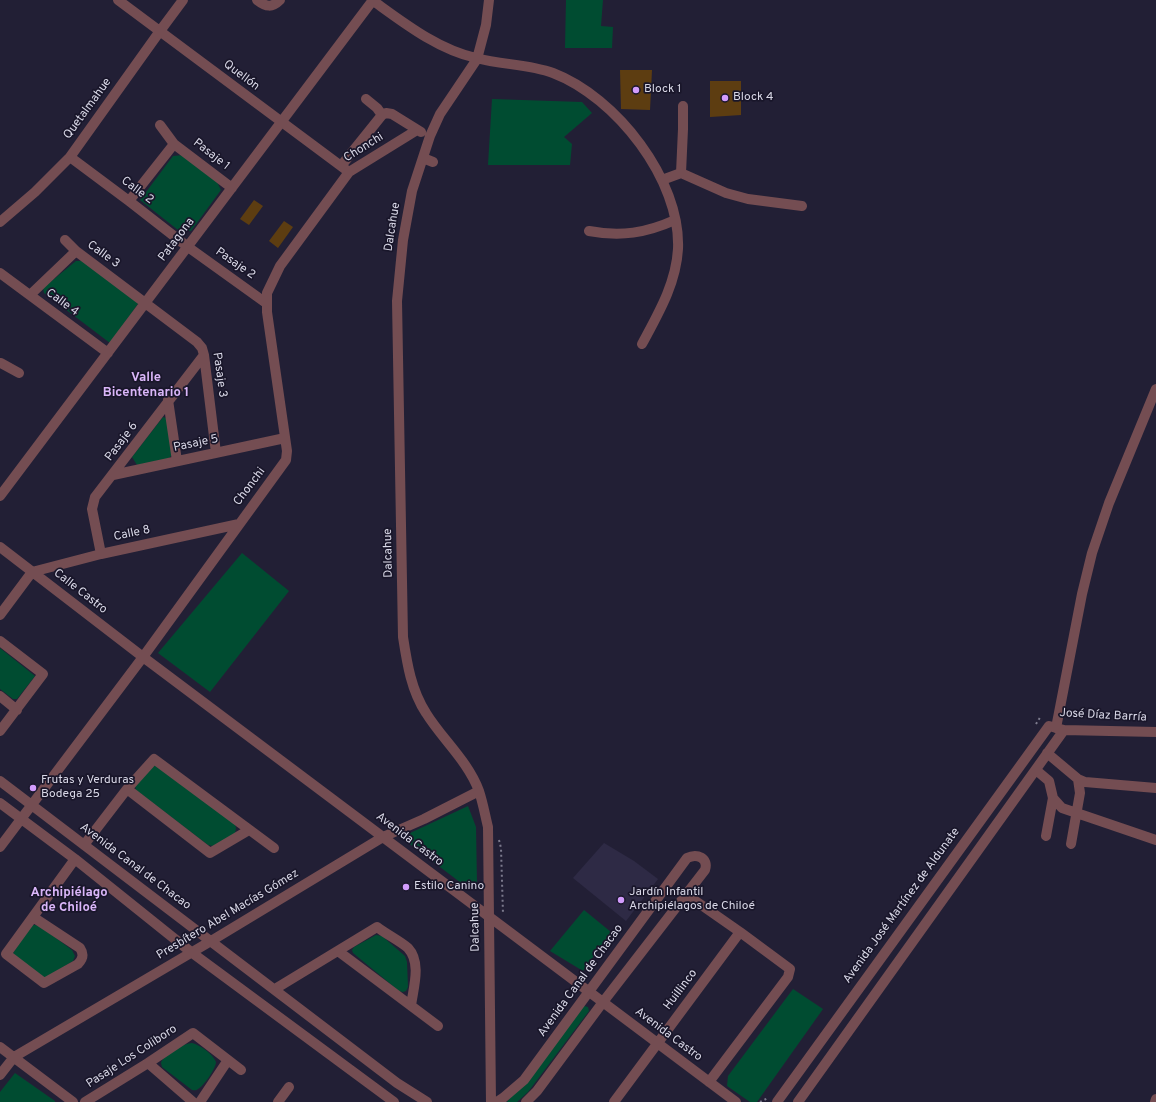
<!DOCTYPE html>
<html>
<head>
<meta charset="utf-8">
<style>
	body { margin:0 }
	canvas { display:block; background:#221f35 }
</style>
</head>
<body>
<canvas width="1156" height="1102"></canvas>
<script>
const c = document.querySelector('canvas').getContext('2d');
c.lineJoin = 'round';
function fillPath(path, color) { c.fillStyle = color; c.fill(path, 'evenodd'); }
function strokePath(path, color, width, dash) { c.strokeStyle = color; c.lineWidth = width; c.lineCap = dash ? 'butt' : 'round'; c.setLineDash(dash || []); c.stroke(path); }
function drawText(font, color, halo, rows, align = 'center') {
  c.font = font + ' Overpass,sans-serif'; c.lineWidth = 3.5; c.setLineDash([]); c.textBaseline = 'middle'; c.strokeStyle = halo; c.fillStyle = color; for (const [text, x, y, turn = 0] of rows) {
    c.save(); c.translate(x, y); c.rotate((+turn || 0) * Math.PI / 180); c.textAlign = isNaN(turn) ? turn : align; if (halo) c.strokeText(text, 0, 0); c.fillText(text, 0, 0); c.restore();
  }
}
fillPath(new Path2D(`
	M604,843L634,861L658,879L626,921L573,878Z`), '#2e2a45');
fillPath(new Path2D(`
	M566,0H603L601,26L613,27L612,48H565Z
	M492,99L582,102L592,113L564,137L572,144L570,165H488Z
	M184,155L217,182L221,190L191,231L178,230L140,200L173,156Z
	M76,261H84L140,301L110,343L44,293L43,288Z
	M163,417L166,418L173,454L168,459L137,465L132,457Z
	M242,553L289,591L210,692L158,653Z
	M0,648L35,676L17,699H13L0,689Z
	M155,765L235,824L236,828L235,834L213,846L208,845L136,790L135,785Z
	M468,806L476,827L477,884L469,889L407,842L408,834Z
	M584,910L611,932L583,971L550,951Z
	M32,925H35L40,926L72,950L75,956L73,961L45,978L13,955V953Z
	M376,935L382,936L405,956L407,962L408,987L406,991L403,992L399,991L353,953L352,950L354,947Z
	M793,989L823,1009L757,1102H750L727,1086L728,1076Z
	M584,1006L588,1007L589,1011L528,1092L517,1102H507Z
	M192,1043C200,1045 213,1054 216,1062C216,1068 204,1086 198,1089C196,1091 194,1090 192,1090L162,1067L161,1063C163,1055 184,1043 192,1043Z
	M15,1073L55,1101V1102H0V1092Z`), '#004c31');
fillPath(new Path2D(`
	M620,70H652L650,110L621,109Z
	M710,81H741V115L710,117Z
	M254,200L263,206L249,225L240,219Z
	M284,221L293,227L278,248L269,241Z`), '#5d3d11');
strokePath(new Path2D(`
	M1036,724L1041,716
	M499,840L501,848L503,914
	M760,1102L768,1098`), '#7c7a8d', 2, [2, 3]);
strokePath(new Path2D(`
	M118,0L349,172
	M257,0C266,7 272,8 280,0
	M372,0C404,23 437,49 476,58C502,65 529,64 553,73C616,97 681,180 678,249C676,284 658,314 642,344
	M489,0L486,25L477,59L440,114L430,136L412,191L403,240L397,301L403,637C407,663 411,690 426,713C442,739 468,761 479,791C483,803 485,815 488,827L491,1102
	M366,99L377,108L382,115
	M160,125L174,144
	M70,157L129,201L188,247L266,303
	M423,158L433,162
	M341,166L382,115L386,113L392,114L421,132
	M681,173L683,129V106
	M662,180L681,173L726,193L748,199L802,206
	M129,201L174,144L232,188
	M0,222L35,192L70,157L160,31L183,0
	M589,231C621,237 646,233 675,220
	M65,240L76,251
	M0,273L108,353
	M30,295L76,251L197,342L202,348L204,355L216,453
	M1,363L19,373
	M168,400L177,461
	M113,475L285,438
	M0,496L373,0
	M0,547L143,657L736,1102
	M101,554L92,509L95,497L204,355
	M0,615L32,572L101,554L239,524
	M0,641L43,674L0,731
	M0,696L17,710
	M1056,728L1082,594L1092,553L1109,503L1156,389
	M1047,753L1078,779L1085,782L1156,788
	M1036,770L1049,781L1053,798L1062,808L1156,840
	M0,781L397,1083L427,1102
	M127,789L210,853L249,830
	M0,803L75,859L191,952L394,1102
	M1046,836L1053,798
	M1071,844L1080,793L1078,779
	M84,845L127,789L154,759L274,848
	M0,847L143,657L286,460L287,451L267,312V293L280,266L349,172L417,130
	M687,895L740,932L790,969L788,977L709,1082
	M33,917L80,948C84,954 83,959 78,964L44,983L6,954L75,859
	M338,951L438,1026
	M275,989L377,927C386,934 400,941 408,948C422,963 413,989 411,1006
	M0,1047L73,1102
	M148,1063L193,1102
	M0,1075L14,1057L211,941L383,837L424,819L479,791
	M85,1102L148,1063L193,1033L241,1070
	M200,1102L228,1060
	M278,1102L289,1087
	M497,1102L503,1098L524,1080L687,858C697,853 709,858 705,870L603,1002L537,1091L526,1102
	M614,1102L740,932
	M777,1102L1049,726L1064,730L1156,732
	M798,1102L1064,730
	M1155,1102L1156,1099`), '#744d52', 10);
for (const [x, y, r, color] of [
	[636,90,4,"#d29cfd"],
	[725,98,4,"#d29cfd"],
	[33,788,4,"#d29cfd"],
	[406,887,4,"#d29cfd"],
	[621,900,4,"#d29cfd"]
]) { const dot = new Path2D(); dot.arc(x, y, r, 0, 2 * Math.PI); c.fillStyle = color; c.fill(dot); strokePath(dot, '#19162a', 1.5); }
drawText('12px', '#d8d7e6', '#19162a', [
	["Quellón",241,76,37],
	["Quetalmahue",88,109,-54],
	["Chonchi",364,148,-32],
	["Pasaje 1",211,155,38],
	["Calle 2",137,191,37],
	["Dalcahue",393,227,-81],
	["Patagona",177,240,-53],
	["Calle 3",103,255,36],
	["Pasaje 2",235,264,35],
	["Calle 4",62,303,36],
	["Pasaje 3",219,375,82],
	["Pasaje 6",122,442,-53],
	["Pasaje 5",196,444,-12],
	["Chonchi",250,487,-53],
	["Calle 8",132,534,-12],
	["Dalcahue",389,553,-91],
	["Calle Castro",80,592,38],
	["José Díaz Barría",1103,716,3],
	["Avenida Castro",409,840,37],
	["Avenida Canal de Chacao",135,867,37],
	["Avenida José Martínez de Aldunate",902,906,-54],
	["Presbítero Abel Macías Gómez",228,915,-31],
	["Dalcahue",476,927,-91],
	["Avenida Canal de Chacao",581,981,-54],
	["Huillinco",681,990,-53],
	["Avenida Castro",668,1035,37],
	["Pasaje Los Coliboro",132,1057,-33]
]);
drawText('12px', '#d8d7e6', '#19162a', [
	["Block 1",644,90],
	["Block 4",733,98],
	["Frutas y Verduras",41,781],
	["Bodega 25",41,795],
	["Estilo Canino",414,887],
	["Jardín Infantil",629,893],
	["Archipiélagos de Chiloé",629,907]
], 'left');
drawText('bold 13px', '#dab6f9', '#19162a', [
	["Valle",146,378],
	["Bicentenario 1",146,393],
	["Archipiélago",69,893],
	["de Chiloé",69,908]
]);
</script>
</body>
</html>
